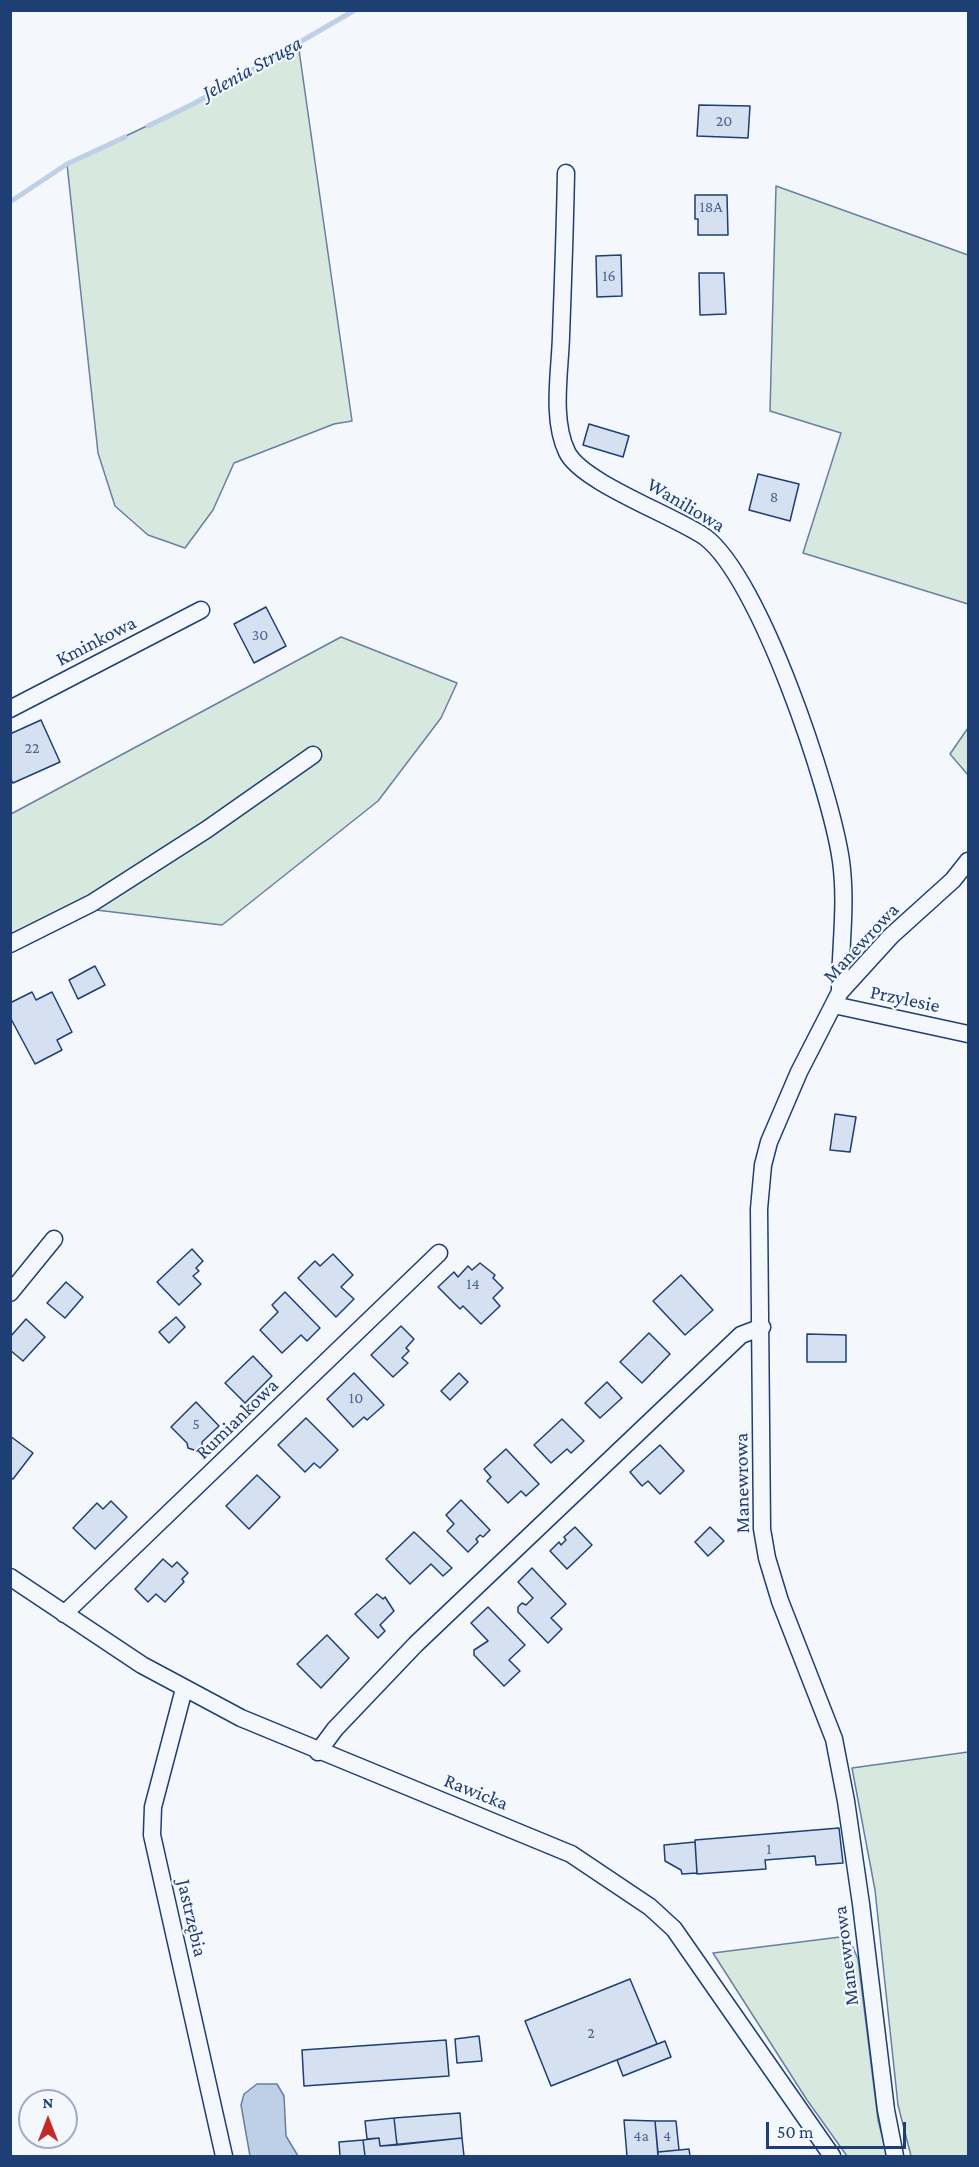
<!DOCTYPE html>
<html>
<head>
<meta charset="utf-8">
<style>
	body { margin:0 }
	#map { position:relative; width:979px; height:2167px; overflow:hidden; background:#f4f7fb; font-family:"Crimson Pro",serif }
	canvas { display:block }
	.frame { position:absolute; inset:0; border:12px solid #1d3f73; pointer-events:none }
	.north { position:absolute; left:18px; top:2089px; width:60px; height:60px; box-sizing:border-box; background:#f4f7fb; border:2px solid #9eadc5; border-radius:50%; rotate:0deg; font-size:16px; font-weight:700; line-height:24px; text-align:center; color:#1d3f73 }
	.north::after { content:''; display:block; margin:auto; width:21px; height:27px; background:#c62828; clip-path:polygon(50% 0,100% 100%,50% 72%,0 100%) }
	.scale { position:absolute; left:766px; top:2122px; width:140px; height:27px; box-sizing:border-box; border:3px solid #1d3f73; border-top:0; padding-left:8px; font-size:18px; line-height:21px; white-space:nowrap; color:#1d3f73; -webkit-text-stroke:4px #f4f7fb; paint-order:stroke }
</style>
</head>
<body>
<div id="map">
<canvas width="979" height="2167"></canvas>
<div class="frame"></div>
<div class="north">N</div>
<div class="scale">50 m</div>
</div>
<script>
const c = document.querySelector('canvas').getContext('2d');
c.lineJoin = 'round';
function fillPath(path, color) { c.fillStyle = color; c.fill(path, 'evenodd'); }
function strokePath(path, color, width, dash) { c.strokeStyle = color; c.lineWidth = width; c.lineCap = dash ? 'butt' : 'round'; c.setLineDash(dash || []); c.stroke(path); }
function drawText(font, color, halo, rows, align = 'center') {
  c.font = font + ' "Crimson Pro",serif'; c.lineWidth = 4.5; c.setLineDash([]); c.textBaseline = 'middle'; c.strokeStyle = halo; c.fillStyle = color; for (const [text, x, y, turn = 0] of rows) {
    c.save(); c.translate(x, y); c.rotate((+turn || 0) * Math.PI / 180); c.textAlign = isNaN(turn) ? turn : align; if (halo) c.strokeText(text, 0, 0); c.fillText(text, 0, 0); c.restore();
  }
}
const green = new Path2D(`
	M298,43L352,421L334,424L234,463L213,510L185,548L148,535L115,506L98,453L67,164L195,103Z
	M776,186L968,255V604L803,553L841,433L770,411Z
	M341,637L457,683L441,718L378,801L222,925L96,910L11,944V814Z
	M968,728V775L950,754Z
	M968,1752V2156H911L898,2105L875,1890L852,1768Z
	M848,1936L858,1959L878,2120L887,2156H847L807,2100L713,1953Z`);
fillPath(green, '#d7e8df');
strokePath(green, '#687fa3', 1.5);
const water = new Path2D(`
	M257,2084H277L284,2096L286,2136L298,2156H250L241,2105L244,2094Z`);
fillPath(water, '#bed0e5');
strokePath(water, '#687fa3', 1.5);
strokePath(new Path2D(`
	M148,126L195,103L355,10
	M10,202L67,164L125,137`), '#bed0e5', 5);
const building = new Path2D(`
	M699,105L750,106L748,138L697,136Z
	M695,195H727L728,235H698V219H695Z
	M621,255L622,296L597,297L596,256Z
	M699,273H724L726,314L700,315Z
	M589,424L629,436L623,457L583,445Z
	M758,474L799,484L790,521L749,510Z
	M266,607L286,646L254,663L234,624Z
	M41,720L60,762L13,783L10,778V734Z
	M95,966L105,985L78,999L69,980Z
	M32,992L36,1000L52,992L72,1032L57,1040L62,1050L35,1064L10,1017V1003Z
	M835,1114L856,1117L850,1152L830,1150Z
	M192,1249L203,1261L196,1268L199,1271L193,1276L201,1284L179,1305L157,1282Z
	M333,1254L353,1275L341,1287L354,1299L336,1317L298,1278L315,1261L320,1266Z
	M480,1263L495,1275L493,1278L503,1288L493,1298L500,1306L481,1324L463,1306L460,1309L438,1287L454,1272L458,1277L468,1266L472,1270Z
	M681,1275L713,1310L685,1335L653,1301Z
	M66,1282L83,1297L65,1318L47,1303Z
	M285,1292L320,1328L307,1341L301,1335L282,1353L260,1330L278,1312L272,1305Z
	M176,1317L185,1327L169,1343L159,1332Z
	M26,1319L45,1337L23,1361L10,1350V1337Z
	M401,1326L414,1339L406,1348L409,1351L402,1358L408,1363L393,1377L371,1355Z
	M649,1333L670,1354L642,1383L620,1362Z
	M807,1334L846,1335V1362H807Z
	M253,1356L272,1376L245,1403L225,1383Z
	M354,1373L384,1405L367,1420L364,1417L353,1427L327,1399Z
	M459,1373L468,1382L450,1400L441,1391Z
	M607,1382L622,1398L600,1418L585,1403Z
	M196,1402L219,1426L202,1442V1447L197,1451L188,1448L187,1443L171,1427Z
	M306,1418L338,1450L320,1468L314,1463L305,1472L278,1445Z
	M562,1419L584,1441L571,1453L567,1449L551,1463L534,1445Z
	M10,1436L33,1453L13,1479L10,1478Z
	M660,1445L684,1471L660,1494L648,1481L642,1486L630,1472Z
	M506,1449L539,1484L526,1496L521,1491L508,1503L487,1481L491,1477L484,1469Z
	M257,1475L280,1497L249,1529L226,1506Z
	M461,1500L490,1530L483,1537L480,1535L476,1539L478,1542L468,1552L447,1531L454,1524L446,1515Z
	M111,1501L127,1517L95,1549L73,1528L97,1503L103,1509Z
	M575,1527L592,1545L567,1569L550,1551L559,1542L561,1545L566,1540L564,1537Z
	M710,1527L724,1541L708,1556L695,1542Z
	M414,1532L452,1568L443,1576L431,1564L410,1584L386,1559Z
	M163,1559L172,1567L177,1562L188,1573L182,1579L184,1582L165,1602L156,1594L148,1602L135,1589Z
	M532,1568L566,1604L551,1618L562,1629L548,1643L518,1612V1607L522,1603L526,1605L533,1598L518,1582Z
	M377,1594L383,1599L385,1597L394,1611L380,1625L385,1631L378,1638L355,1614Z
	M488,1607L525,1645L509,1660L520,1671L504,1686L474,1655V1650L488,1641L471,1623Z
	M327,1635L349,1658L321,1688L297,1664Z
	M839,1828L843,1863L816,1865L815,1856L765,1860L766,1869L697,1874L695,1840Z
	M695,1842L697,1873L682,1874L681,1870L665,1861L664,1845Z
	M630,1979L657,2044L551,2086L525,2021Z
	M479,2036L482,2061L457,2063L455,2039Z
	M446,2040L449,2076L304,2086L302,2050Z
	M665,2041L671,2057L623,2076L617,2060Z
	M460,2113L462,2138L397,2145L394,2118Z
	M394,2118L397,2145L380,2146L379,2138L367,2139L365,2121Z
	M624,2120L655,2121L658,2156H627Z
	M655,2121H676L679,2150L658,2152Z
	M379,2138L380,2146L462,2138L464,2156H365L363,2140Z
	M363,2140L365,2156H340L339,2142Z
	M689,2149L690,2156H658V2152Z`);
fillPath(building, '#d5e0f0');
strokePath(building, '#1d3f73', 1.5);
const street = new Path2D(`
	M566,173C565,227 563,282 561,336C560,372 551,419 567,452C581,482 673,515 705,537C760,578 831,791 841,861C847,905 840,948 840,992
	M10,709L201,610
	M10,944L92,903L206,830L313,755
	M834,1005L968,1034
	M10,1293L54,1239
	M10,1577L142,1665L241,1718L571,1854L650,1907L674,1929L832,2156
	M64,1614L439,1253
	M184,1689L153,1807L152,1835L224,2156
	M318,1752L335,1729L416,1644L741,1335L762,1327
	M895,2156L886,2110L861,1904L846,1801L834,1739L780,1601L767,1558L762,1529L759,1209L763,1165L769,1142L799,1072L840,992L891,936L953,880L968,861`);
strokePath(street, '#1d3f73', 19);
strokePath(street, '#f4f7fb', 16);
drawText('16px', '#4b6792', null, [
	["20",724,121],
	["18A",711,207],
	["16",609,276],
	["8",774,497],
	["30",260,635],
	["22",32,748],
	["14",473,1284],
	["10",356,1398],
	["5",196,1424],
	["1",769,1849],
	["2",591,2033],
	["4a",641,2136],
	["4",667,2136]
]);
drawText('20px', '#1d3f73', '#f4f7fb', [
	["Waniliowa",686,505,31],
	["Kminkowa",96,641,-27],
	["Manewrowa",861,943,-47],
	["Przylesie",905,999,12],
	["Rumiankowa",237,1419,-44],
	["Manewrowa",742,1483,-91],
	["Rawicka",476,1792,22],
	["Jastrzębia",192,1918,77],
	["Manewrowa",846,1956,-97]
]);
drawText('italic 21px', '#1d3f73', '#f4f7fb', [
	["Jelenia Struga",252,68,-29]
]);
</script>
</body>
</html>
